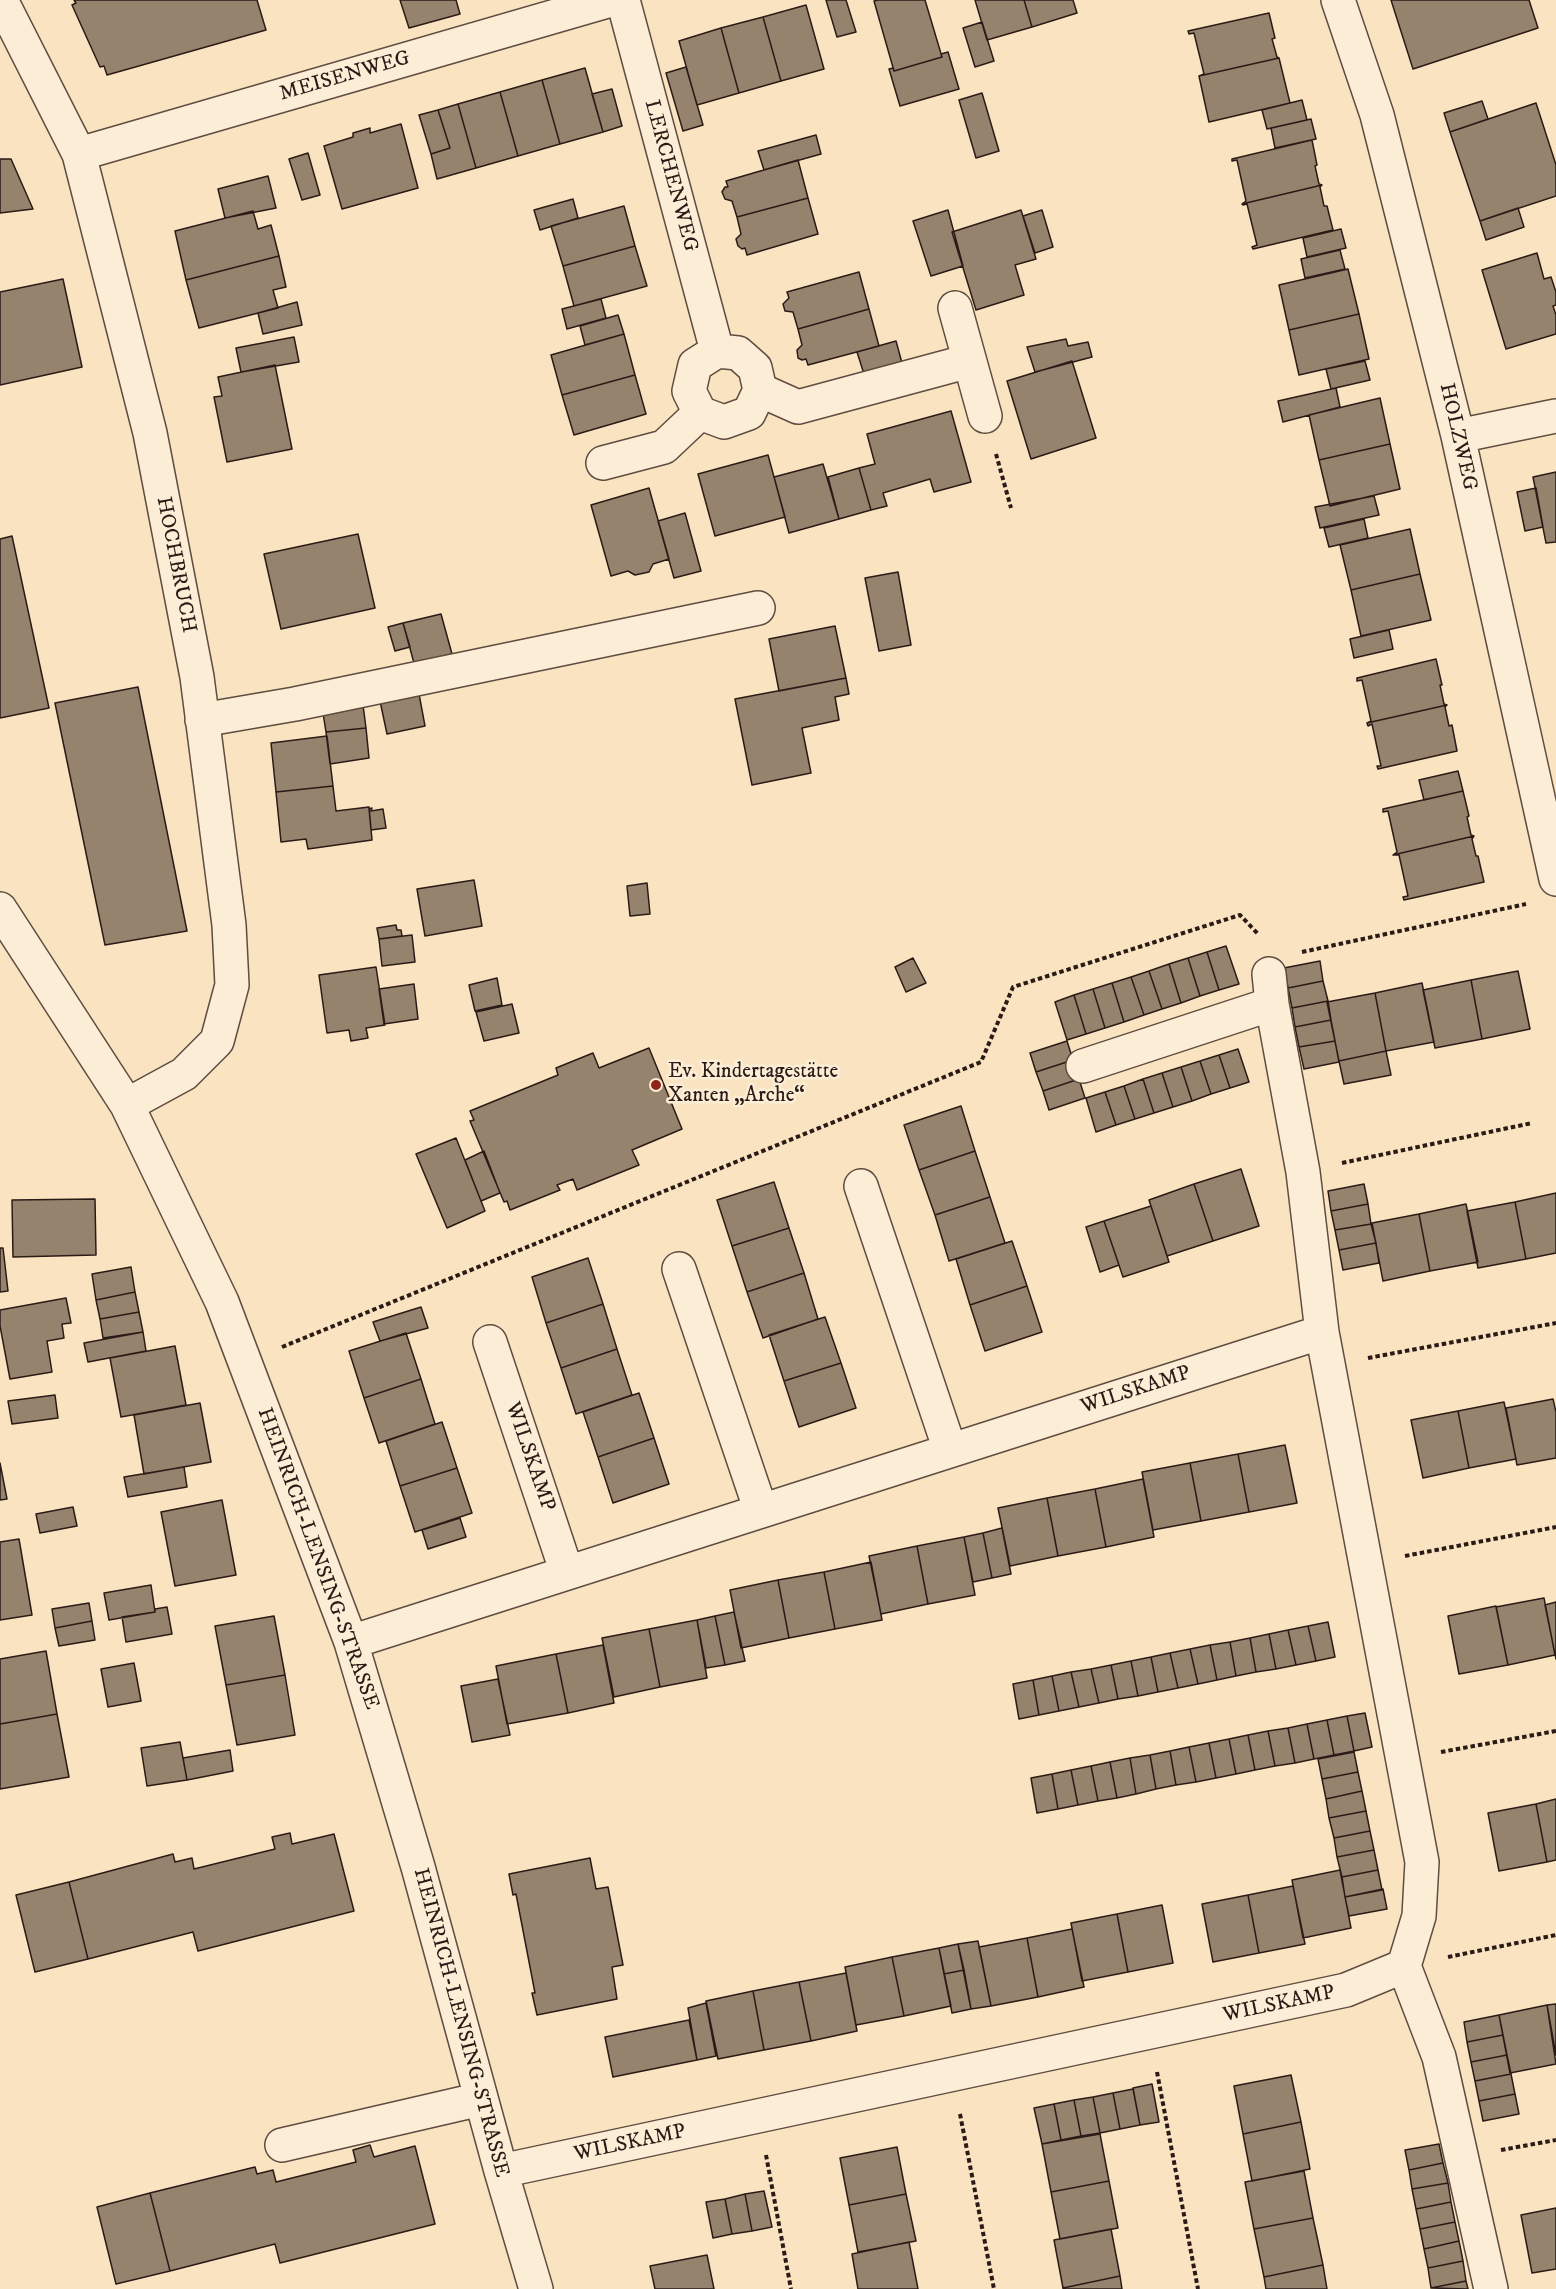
<!DOCTYPE html>
<html>
<head>
<meta charset="utf-8">
<style>
	body { margin:0 }
	canvas { display:block; background:#fae3c0 }
</style>
</head>
<body>
<canvas width="1556" height="2289"></canvas>
<script>
const c = document.querySelector('canvas').getContext('2d');
c.lineJoin = 'round';
function fillPath(path, color) { c.fillStyle = color; c.fill(path, 'evenodd'); }
function strokePath(path, color, width, dash) { c.strokeStyle = color; c.lineWidth = width; c.lineCap = dash ? 'butt' : 'round'; c.setLineDash(dash || []); c.stroke(path); }
function drawText(font, color, halo, rows, align = 'center') {
  c.font = font + ' "IM FELL DW Pica",serif'; c.lineWidth = 5; c.setLineDash([]); c.textBaseline = 'middle'; c.strokeStyle = halo; c.fillStyle = color; for (const [text, x, y, turn = 0] of rows) {
    c.save(); c.translate(x, y); c.rotate((+turn || 0) * Math.PI / 180); c.textAlign = isNaN(turn) ? turn : align; if (halo) c.strokeText(text, 0, 0); c.fillText(text, 0, 0); c.restore();
  }
}
const building = new Path2D(`
	M74,0H257L266,30L107,75L104,66L100,67L72,5L76,3Z
	M400,0H456L460,14L409,28Z
	M826,0H846L856,32L837,37Z
	M878,0H925L942,57L894,71L874,1Z
	M975,0H1024L1032,27L987,40Z
	M1024,0H1073L1077,13L1032,27Z
	M1391,0H1529L1538,28L1413,69Z
	M806,5L824,69L781,81L763,17Z
	M1269,13L1275,38L1272,39L1277,57L1279,58L1199,76L1204,74L1194,33L1189,34L1188,31Z
	M763,17L781,81L739,93L721,28Z
	M982,22L994,61L975,67L963,28Z
	M721,28L739,93L697,105L679,41Z
	M948,52L959,89L900,106L889,69L893,68L894,71L942,57L941,54Z
	M1279,58L1290,103L1209,122L1199,76Z
	M686,67L703,125L683,131L666,73Z
	M585,68L603,132L560,144L542,80Z
	M542,80L560,144L518,156L500,92Z
	M612,89L622,126L603,132L592,94Z
	M500,92L518,156L476,168L458,104Z
	M982,93L999,151L976,158L959,100Z
	M1302,100L1307,120L1267,129L1262,110Z
	M1482,101L1488,119L1450,132L1444,113Z
	M1536,103L1556,165V196L1480,221L1450,132Z
	M458,104L476,168L437,179L431,154L450,148L438,110Z
	M438,110L450,148L431,154L419,115Z
	M1311,119L1316,139L1275,148L1271,128Z
	M401,124L418,188L342,209L324,146L353,137V133L370,128V133Z
	M816,135L821,154L764,170L758,151Z
	M1312,140L1317,165L1315,166L1319,184L1322,185L1242,204L1246,201L1237,160L1232,161V159Z
	M308,153L320,195L302,200L289,159Z
	M0,159H11L33,209L0,213Z
	M798,160L808,198L737,217L732,201L725,199L722,192L725,187H728L726,181Z
	M268,176L276,208L225,218L218,189Z
	M1322,185L1320,187L1324,206H1327L1333,230L1253,249L1252,247L1257,245L1247,204L1243,205L1242,204Z
	M808,198L818,234L747,255L745,248L742,249L738,246L736,239L741,234L737,217Z
	M573,199L578,218L540,230L534,210Z
	M624,206L635,246L563,266L551,226Z
	M1518,208L1524,227L1486,240L1480,221Z
	M948,210L963,266L931,276L913,221Z
	M1021,210L1036,259L1015,265L1024,295L976,310L952,232Z
	M1042,210L1053,247L1035,253L1023,216Z
	M253,211L258,229L271,225L279,256L186,280L175,231Z
	M1341,229L1346,248L1307,257L1303,238Z
	M635,246L647,286L574,306L563,266Z
	M1340,250L1345,269L1305,278L1301,259Z
	M1537,253L1544,279L1551,277L1556,292V305L1553,306L1556,315V334L1506,349L1482,270Z
	M279,256L286,287L273,290L278,308L199,328L186,280Z
	M1348,269L1359,314L1289,330L1279,285Z
	M859,272L869,309L798,329L793,312L785,311L783,304L789,298L787,292Z
	M63,279L82,367L0,385V292Z
	M601,299L606,318L567,329L562,309Z
	M297,302L302,325L263,334L258,313Z
	M869,309L879,346L808,365L806,359L802,360L798,358L797,350L802,345L798,329Z
	M1359,314L1369,359L1299,375L1289,330Z
	M618,315L624,334L585,345L580,326Z
	M624,334L635,375L562,395L551,355Z
	M294,337L299,362L241,372L236,348Z
	M1066,339L1068,346L1088,342L1092,357L1035,372L1027,347Z
	M896,341L902,363L864,374L857,352Z
	M1072,361L1096,438L1031,459L1007,381Z
	M1365,361L1370,380L1331,389L1326,369Z
	M275,365L292,449L227,462L214,397L222,396L218,377Z
	M635,375L646,414L574,435L562,395Z
	M1336,388L1340,407L1283,422L1278,401Z
	M1380,398L1390,444L1319,460L1309,415Z
	M951,411L971,482L934,492L930,479L883,493L887,506L871,510L859,468L875,464L867,434Z
	M1390,444L1400,489L1330,506L1319,460Z
	M768,455L785,517L715,536L698,474Z
	M823,464L839,519L789,533L774,477Z
	M859,468L871,510L839,519L828,477Z
	M1556,472V542L1546,543L1533,477Z
	M649,488L669,559L653,564L649,572L635,575L628,571L611,576L591,505Z
	M1536,488L1543,527L1525,531L1517,492Z
	M1374,496L1379,515L1320,528L1315,507Z
	M685,513L701,571L674,578L658,521Z
	M1364,519L1368,538L1329,547L1324,528Z
	M1410,529L1420,574L1351,590L1340,545Z
	M358,534L375,608L281,629L264,554Z
	M12,536L49,708L0,718V539Z
	M898,572L911,645L879,651L865,578Z
	M1420,574L1431,620L1361,636L1351,590Z
	M441,614L452,654L414,663L403,623Z
	M403,623L410,647L395,651L388,627Z
	M835,626L846,678L779,691L769,639Z
	M1389,630L1393,649L1354,658L1350,639Z
	M1436,659L1442,685H1440L1444,704L1447,705L1367,723L1371,721L1362,680L1357,681V678Z
	M846,678L849,694L835,697L839,720L802,728L811,773L752,785L735,699Z
	M138,687L187,931L105,945L55,703Z
	M419,694L425,726L387,734L380,701Z
	M363,705L366,728L326,732L323,713Z
	M1447,705L1445,707L1449,726L1452,725L1457,751L1378,769L1377,766H1381L1372,724L1368,726L1367,723Z
	M366,728L369,758L330,764L326,732Z
	M327,736L333,786L276,792L271,743Z
	M1458,771L1463,791L1424,800L1419,780Z
	M333,786L336,811L369,807L372,840L308,849L306,839L281,842L276,792Z
	M1463,791L1469,816L1467,817L1471,835L1474,836L1393,855L1397,852L1388,811L1383,812V809Z
	M372,808L371,811L383,809L386,828L371,830L369,809Z
	M1474,836L1472,839L1476,856H1478L1484,882L1404,900L1403,897L1408,896L1399,855H1393Z
	M474,880L482,926L425,936L417,889Z
	M647,883L650,914L630,916L627,886Z
	M396,925L397,930H401L402,936L379,939L377,928Z
	M412,935L415,962L382,966L379,939Z
	M1226,946L1239,984L1219,990L1207,952Z
	M1207,952L1219,990L1200,996L1188,958Z
	M913,958L926,983L906,992L895,967Z
	M1188,958L1200,996L1181,1003L1169,964Z
	M1320,961L1323,981L1288,988L1284,968Z
	M1169,964L1181,1003L1162,1009L1149,971Z
	M376,967L385,1025L366,1028L368,1038L351,1041L349,1030L327,1033L319,975Z
	M1149,971L1162,1009L1144,1015L1131,977Z
	M1518,971L1530,1029L1482,1039L1471,980Z
	M1131,977L1144,1015L1124,1022L1112,983Z
	M497,978L502,1005L475,1011L469,985Z
	M1471,980L1482,1039L1435,1048L1423,990Z
	M1323,981L1328,1001L1292,1008L1288,988Z
	M1112,983L1124,1022L1105,1028L1093,989Z
	M1422,983L1434,1042L1386,1051L1375,993Z
	M414,984L418,1019L384,1024L379,989Z
	M1093,989L1105,1028L1086,1034L1074,995Z
	M1375,993L1386,1051L1339,1061L1327,1002Z
	M1074,995L1086,1034L1067,1040L1055,1002Z
	M1328,1001L1331,1020L1295,1027L1292,1008Z
	M512,1004L519,1033L484,1041L476,1012Z
	M1331,1020L1335,1041L1299,1047L1295,1027Z
	M1067,1041L1073,1060L1036,1072L1030,1053Z
	M1335,1041L1339,1062L1304,1069L1299,1047Z
	M649,1048L682,1129L632,1150L639,1165L577,1190L573,1179L557,1185L560,1190L510,1210L507,1201L504,1202L470,1121L474,1120L470,1111L558,1075L556,1068L593,1053L599,1068Z
	M1238,1049L1249,1082L1230,1088L1219,1055Z
	M1386,1051L1391,1075L1344,1084L1339,1061Z
	M1219,1055L1230,1088L1211,1094L1200,1061Z
	M1073,1060L1079,1079L1043,1091L1036,1072Z
	M1200,1061L1211,1094L1192,1101L1181,1067Z
	M1181,1067L1192,1101L1173,1107L1162,1073Z
	M1162,1073L1173,1107L1154,1113L1143,1079Z
	M1079,1079L1085,1098L1049,1110L1043,1091Z
	M1143,1079L1154,1113L1135,1119L1124,1086Z
	M1124,1086L1135,1119L1116,1125L1105,1092Z
	M1105,1092L1116,1125L1096,1132L1086,1098Z
	M961,1106L975,1151L919,1170L904,1125Z
	M456,1138L485,1211L447,1228L416,1154Z
	M484,1151L500,1193L481,1201L465,1160Z
	M975,1151L990,1197L935,1215L919,1170Z
	M1241,1169L1259,1226L1213,1241L1194,1184Z
	M774,1182L789,1228L732,1246L717,1200Z
	M1194,1184L1213,1241L1167,1256L1149,1200Z
	M1364,1184L1368,1204L1331,1211L1328,1191Z
	M1556,1193V1253L1526,1259L1515,1202Z
	M990,1197L1005,1243L949,1261L935,1215Z
	M95,1199L96,1255L13,1257L12,1200Z
	M1515,1202L1526,1259L1478,1268L1467,1211Z
	M1368,1204L1371,1224L1335,1230L1331,1211Z
	M1466,1204L1478,1262L1430,1271L1419,1214Z
	M1151,1206L1169,1262L1123,1277L1104,1221Z
	M1419,1214L1430,1271L1383,1281L1372,1223Z
	M1104,1221L1119,1265L1100,1272L1086,1227Z
	M1371,1224L1376,1243L1339,1250L1335,1230Z
	M789,1228L804,1273L747,1292L732,1246Z
	M1012,1241L1027,1286L970,1305L956,1259Z
	M1376,1243L1379,1263L1343,1270L1339,1250Z
	M0,1248H3L8,1291L0,1292Z
	M588,1258L603,1304L546,1323L532,1277Z
	M131,1267L135,1292L96,1300L92,1274Z
	M804,1273L818,1319L763,1338L747,1292Z
	M1027,1286L1042,1332L985,1351L970,1305Z
	M135,1292L139,1312L100,1319L96,1300Z
	M66,1298L71,1323L62,1324L64,1338L47,1341L52,1372L10,1379L0,1326V1310Z
	M603,1304L617,1349L561,1368L546,1323Z
	M421,1307L428,1328L380,1341L373,1322Z
	M139,1312L143,1332L103,1338L100,1319Z
	M825,1317L841,1363L784,1381L769,1335Z
	M143,1332L146,1351L88,1362L84,1343Z
	M406,1333L421,1379L364,1398L349,1351Z
	M175,1346L186,1405L121,1417L110,1358Z
	M617,1349L632,1395L576,1414L561,1368Z
	M841,1363L856,1408L799,1427L784,1381Z
	M421,1379L435,1424L379,1443L364,1398Z
	M639,1393L654,1438L598,1457L583,1412Z
	M55,1395L58,1418L12,1424L8,1401Z
	M1553,1399L1556,1412V1458L1517,1465L1506,1408Z
	M1504,1402L1516,1459L1469,1468L1458,1411Z
	M200,1403L211,1462L144,1474L134,1415Z
	M1458,1411L1469,1468L1423,1478L1411,1420Z
	M442,1422L457,1468L400,1486L386,1441Z
	M654,1438L669,1484L613,1503L598,1457Z
	M1285,1445L1297,1503L1249,1512L1238,1454Z
	M1238,1454L1249,1512L1201,1521L1190,1463Z
	M0,1463L7,1499L0,1500Z
	M1190,1463L1201,1521L1153,1530L1142,1472Z
	M184,1467L187,1487L128,1497L124,1477Z
	M457,1468L472,1513L415,1532L400,1486Z
	M1143,1479L1154,1537L1106,1547L1095,1489Z
	M1095,1489L1106,1547L1058,1556L1047,1498Z
	M1047,1498L1058,1556L1010,1566L998,1508Z
	M222,1500L236,1575L175,1586L161,1512Z
	M73,1507L77,1526L40,1533L36,1514Z
	M460,1518L466,1537L428,1549L422,1530Z
	M1002,1528L1011,1574L992,1578L983,1533Z
	M983,1533L992,1578L973,1582L964,1537Z
	M964,1537L975,1595L928,1604L917,1546Z
	M19,1539L32,1615L0,1620V1542Z
	M917,1546L928,1604L881,1614L869,1556Z
	M871,1562L882,1620L835,1629L824,1572Z
	M824,1572L835,1629L789,1638L778,1580Z
	M778,1580L789,1638L741,1648L730,1590Z
	M151,1585L155,1612L109,1620L104,1593Z
	M1544,1598L1555,1655L1508,1665L1496,1607Z
	M1556,1602V1659L1545,1605Z
	M89,1603L92,1621L55,1628L52,1609Z
	M1496,1606L1508,1665L1459,1674L1448,1616Z
	M167,1607L172,1634L126,1642L122,1617L155,1612V1609Z
	M734,1612L745,1661L725,1665L715,1616Z
	M274,1616L285,1675L226,1685L215,1626Z
	M715,1616L725,1665L706,1668L697,1620Z
	M697,1620L707,1678L660,1687L649,1629Z
	M92,1621L95,1640L59,1646L55,1628Z
	M1328,1622L1335,1657L1316,1661L1308,1626Z
	M1308,1626L1316,1661L1296,1665L1288,1630Z
	M649,1629L660,1687L614,1697L602,1638Z
	M1288,1630L1296,1665L1276,1669L1269,1634Z
	M1269,1634L1276,1669L1256,1672L1250,1638Z
	M1250,1638L1256,1672L1236,1676L1230,1642Z
	M1230,1642L1236,1676L1217,1680L1210,1645Z
	M603,1645L614,1703L568,1713L556,1654Z
	M1210,1645L1217,1680L1198,1684L1190,1649Z
	M1190,1649L1198,1684L1178,1688L1170,1653Z
	M46,1651L57,1714L0,1724V1659Z
	M1170,1653L1178,1688L1158,1692L1151,1657Z
	M556,1654L568,1713L507,1724L496,1666Z
	M1151,1657L1158,1692L1138,1696L1131,1661Z
	M1131,1661L1138,1696L1118,1699L1111,1665Z
	M134,1663L141,1701L108,1707L101,1669Z
	M1111,1665L1118,1699L1099,1703L1091,1669Z
	M1091,1669L1099,1703L1079,1707L1071,1672Z
	M1071,1672L1079,1707L1059,1711L1052,1676Z
	M285,1675L295,1735L237,1745L226,1685Z
	M1052,1676L1059,1711L1039,1715L1033,1680Z
	M498,1679L510,1735L472,1742L461,1686Z
	M1033,1680L1039,1715L1019,1719L1013,1684Z
	M1365,1713L1372,1747L1354,1751L1347,1716Z
	M57,1714L69,1777L0,1789V1724Z
	M1347,1716L1354,1751L1334,1755L1327,1720Z
	M1327,1720L1334,1755L1314,1759L1307,1724Z
	M1307,1724L1314,1759L1295,1763L1288,1728Z
	M1288,1728L1295,1763L1275,1766L1268,1731Z
	M1268,1731L1275,1766L1255,1770L1248,1735Z
	M1248,1735L1255,1770L1236,1774L1229,1739Z
	M1229,1739L1236,1774L1216,1778L1209,1743Z
	M180,1742L187,1780L147,1786L141,1748Z
	M1209,1743L1216,1778L1196,1782L1189,1747Z
	M1189,1747L1196,1782L1176,1785L1170,1751Z
	M230,1750L233,1771L187,1780L183,1758Z
	M1170,1751L1176,1785L1156,1789L1150,1755Z
	M1354,1752L1358,1772L1322,1779L1318,1759Z
	M1150,1755L1156,1789L1136,1794L1130,1758Z
	M1130,1758L1136,1794L1117,1798L1110,1762Z
	M1110,1762L1117,1798L1098,1801L1091,1766Z
	M1091,1766L1098,1801L1078,1805L1071,1770Z
	M1071,1770L1078,1805L1058,1809L1052,1774Z
	M1358,1772L1362,1791L1326,1799L1322,1779Z
	M1052,1774L1058,1809L1037,1813L1031,1778Z
	M1362,1791L1366,1811L1329,1818L1326,1799Z
	M1556,1799V1860L1547,1862L1536,1804Z
	M1536,1804L1547,1862L1499,1871L1488,1813Z
	M1366,1811L1370,1831L1334,1838L1329,1818Z
	M1370,1831L1374,1850L1337,1857L1334,1838Z
	M290,1833L292,1844L334,1834L354,1911L198,1951L193,1932L88,1959L69,1882L173,1854L175,1862L192,1858L194,1869L275,1849L272,1837Z
	M1374,1850L1378,1870L1342,1877L1337,1857Z
	M590,1858L596,1889L608,1887L623,1965L612,1967L617,1999L537,2015L532,1993H535L516,1894L513,1895L509,1874Z
	M1340,1870L1351,1928L1303,1938L1292,1880Z
	M1378,1870L1382,1890L1345,1897L1342,1877Z
	M69,1882L88,1959L35,1972L16,1895Z
	M1293,1886L1305,1944L1259,1953L1248,1895Z
	M1383,1889L1387,1909L1349,1916L1345,1897Z
	M1248,1895L1259,1953L1213,1962L1202,1904Z
	M1162,1905L1173,1963L1128,1972L1117,1914Z
	M1117,1914L1128,1972L1082,1981L1071,1923Z
	M1072,1929L1084,1987L1038,1997L1027,1938Z
	M1027,1938L1038,1997L991,2006L979,1947Z
	M978,1941L991,2006L971,2009L958,1944Z
	M958,1944L964,1970L944,1974L939,1948Z
	M939,1948L951,2006L904,2016L892,1957Z
	M892,1957L904,2016L856,2025L845,1967Z
	M964,1970L971,2009L952,2013L944,1974Z
	M846,1973L857,2031L811,2041L799,1982Z
	M799,1982L811,2041L764,2050L753,1991Z
	M753,1991L764,2050L718,2059L706,2001Z
	M706,2003L716,2056L697,2060L688,2008Z
	M1556,2004V2055L1547,2005Z
	M1547,2005L1556,2064L1510,2073L1499,2015Z
	M1499,2015L1503,2035L1467,2042L1464,2022Z
	M689,2020L697,2060L613,2077L605,2037Z
	M1503,2035L1507,2055L1471,2062L1467,2042Z
	M1507,2055L1511,2074L1475,2081L1471,2062Z
	M1511,2074L1515,2094L1479,2101L1475,2081Z
	M1291,2075L1301,2122L1243,2134L1234,2086Z
	M1152,2084L1159,2122L1140,2125L1133,2088Z
	M1133,2089L1140,2125L1120,2129L1113,2093Z
	M1113,2093L1120,2129L1100,2133L1093,2097Z
	M1515,2094L1519,2114L1483,2121L1479,2101Z
	M1093,2097L1100,2133L1081,2136L1074,2100Z
	M1074,2100L1081,2136L1061,2140L1054,2104Z
	M1054,2104L1061,2140L1042,2144L1034,2108Z
	M1301,2122L1310,2169L1252,2181L1243,2134Z
	M1100,2134L1109,2181L1051,2192L1042,2144Z
	M1439,2144L1443,2163L1409,2170L1405,2150Z
	M370,2145L374,2157L415,2146L435,2224L280,2263L275,2244L170,2271L150,2193L255,2167L257,2174L273,2170L276,2182L356,2162L353,2150Z
	M897,2147L906,2194L849,2205L840,2158Z
	M1443,2163L1448,2183L1412,2189L1409,2170Z
	M1304,2171L1313,2218L1254,2229L1245,2182Z
	M1109,2181L1118,2228L1060,2239L1051,2192Z
	M1448,2183L1451,2202L1416,2209L1412,2189Z
	M764,2191L772,2227L752,2231L745,2194Z
	M150,2193L170,2271L116,2284L97,2207Z
	M745,2194L752,2231L732,2234L725,2199Z
	M906,2194L916,2241L858,2252L849,2205Z
	M725,2199L732,2234L713,2238L706,2202Z
	M1451,2202L1455,2222L1420,2229L1416,2209Z
	M1556,2208V2269L1532,2273L1521,2215Z
	M1313,2218L1323,2265L1264,2277L1254,2229Z
	M1455,2222L1459,2241L1424,2249L1420,2229Z
	M1111,2229L1120,2276L1063,2288L1054,2240Z
	M1459,2241L1463,2261L1428,2268L1424,2249Z
	M909,2242L918,2289H858L852,2254Z
	M707,2255L714,2289H655L650,2266Z
	M1463,2261L1466,2281L1431,2288L1428,2268Z
	M1323,2265L1327,2289H1266L1264,2277Z
	M1120,2276L1122,2289H1063V2288Z
	M1466,2281L1468,2289L1431,2288Z`);
fillPath(building, '#96836e');
strokePath(building, '#2a1b16', 1.5);
const minor = new Path2D(`
	M1,0L79,154L150,433L197,677L229,925L232,985L217,1041L184,1074L127,1105
	M623,0L717,351
	M1338,0L1377,115L1458,436L1556,879
	M79,154L611,0
	M955,308L985,416
	M717,351L738,353L755,368L760,390L749,413L724,422L700,413L689,391L695,365Z
	M760,390L798,407L969,361
	M1458,436L1556,416
	M603,463L664,447L700,413
	M202,720L295,704L758,608
	M0,909L127,1105L222,1302L351,1642L418,1867L501,2171L536,2289
	M1083,1066L1272,1004
	M861,1186L950,1450
	M679,1269L761,1511
	M490,1342L567,1573
	M351,1642L1322,1332
	M1404,1966L1439,2057L1491,2289
	M282,2145L481,2099
	M501,2171L1346,1990L1404,1966L1419,1916L1422,1862L1322,1332L1303,1172L1272,1004L1269,974`);
strokePath(minor, '#5e4d40', 36);
strokePath(new Path2D(`
	M996,454L1011,508
	M1302,952L1526,904
	M1342,1163L1532,1123
	M282,1347L981,1062L1013,987L1240,915L1259,935
	M1368,1358L1556,1323
	M1405,1556L1556,1527
	M1441,1752L1556,1731
	M1448,1957L1556,1935
	M1157,2072L1198,2289
	M960,2114L994,2289
	M1501,2150L1556,2140
	M766,2155L791,2289`), '#2a1b16', 4, [4.5, 3]);
strokePath(minor, '#fcedd6', 33);
for (const [x, y, r, color] of [
	[656,1085,6,"#8f2418"]
]) { const dot = new Path2D(); dot.arc(x, y, r, 0, 2 * Math.PI); c.fillStyle = color; c.fill(dot); strokePath(dot, '#fcedd6', 2); }
drawText('21px', '#2a1b16', '#fcedd6', [
	["MEISENWEG",345,77,-16],
	["LERCHENWEG",670,176,75],
	["HOLZWEG",1457,437,77],
	["HOCHBRUCH",175,565,79],
	["WILSKAMP",1136,1391,-18],
	["WILSKAMP",529,1457,71],
	["HEINRICH-LENSING-STRASSE",317,1559,70],
	["WILSKAMP",1279,2005,-12],
	["HEINRICH-LENSING-STRASSE",460,2023,75],
	["WILSKAMP",630,2144,-12]
]);
drawText('21px', '#2a1b16', '#fcedd6', [
	["Ev. Kindertagestätte",668,1073],
	["Xanten „Arche“",668,1097]
], 'left');
</script>
</body>
</html>
